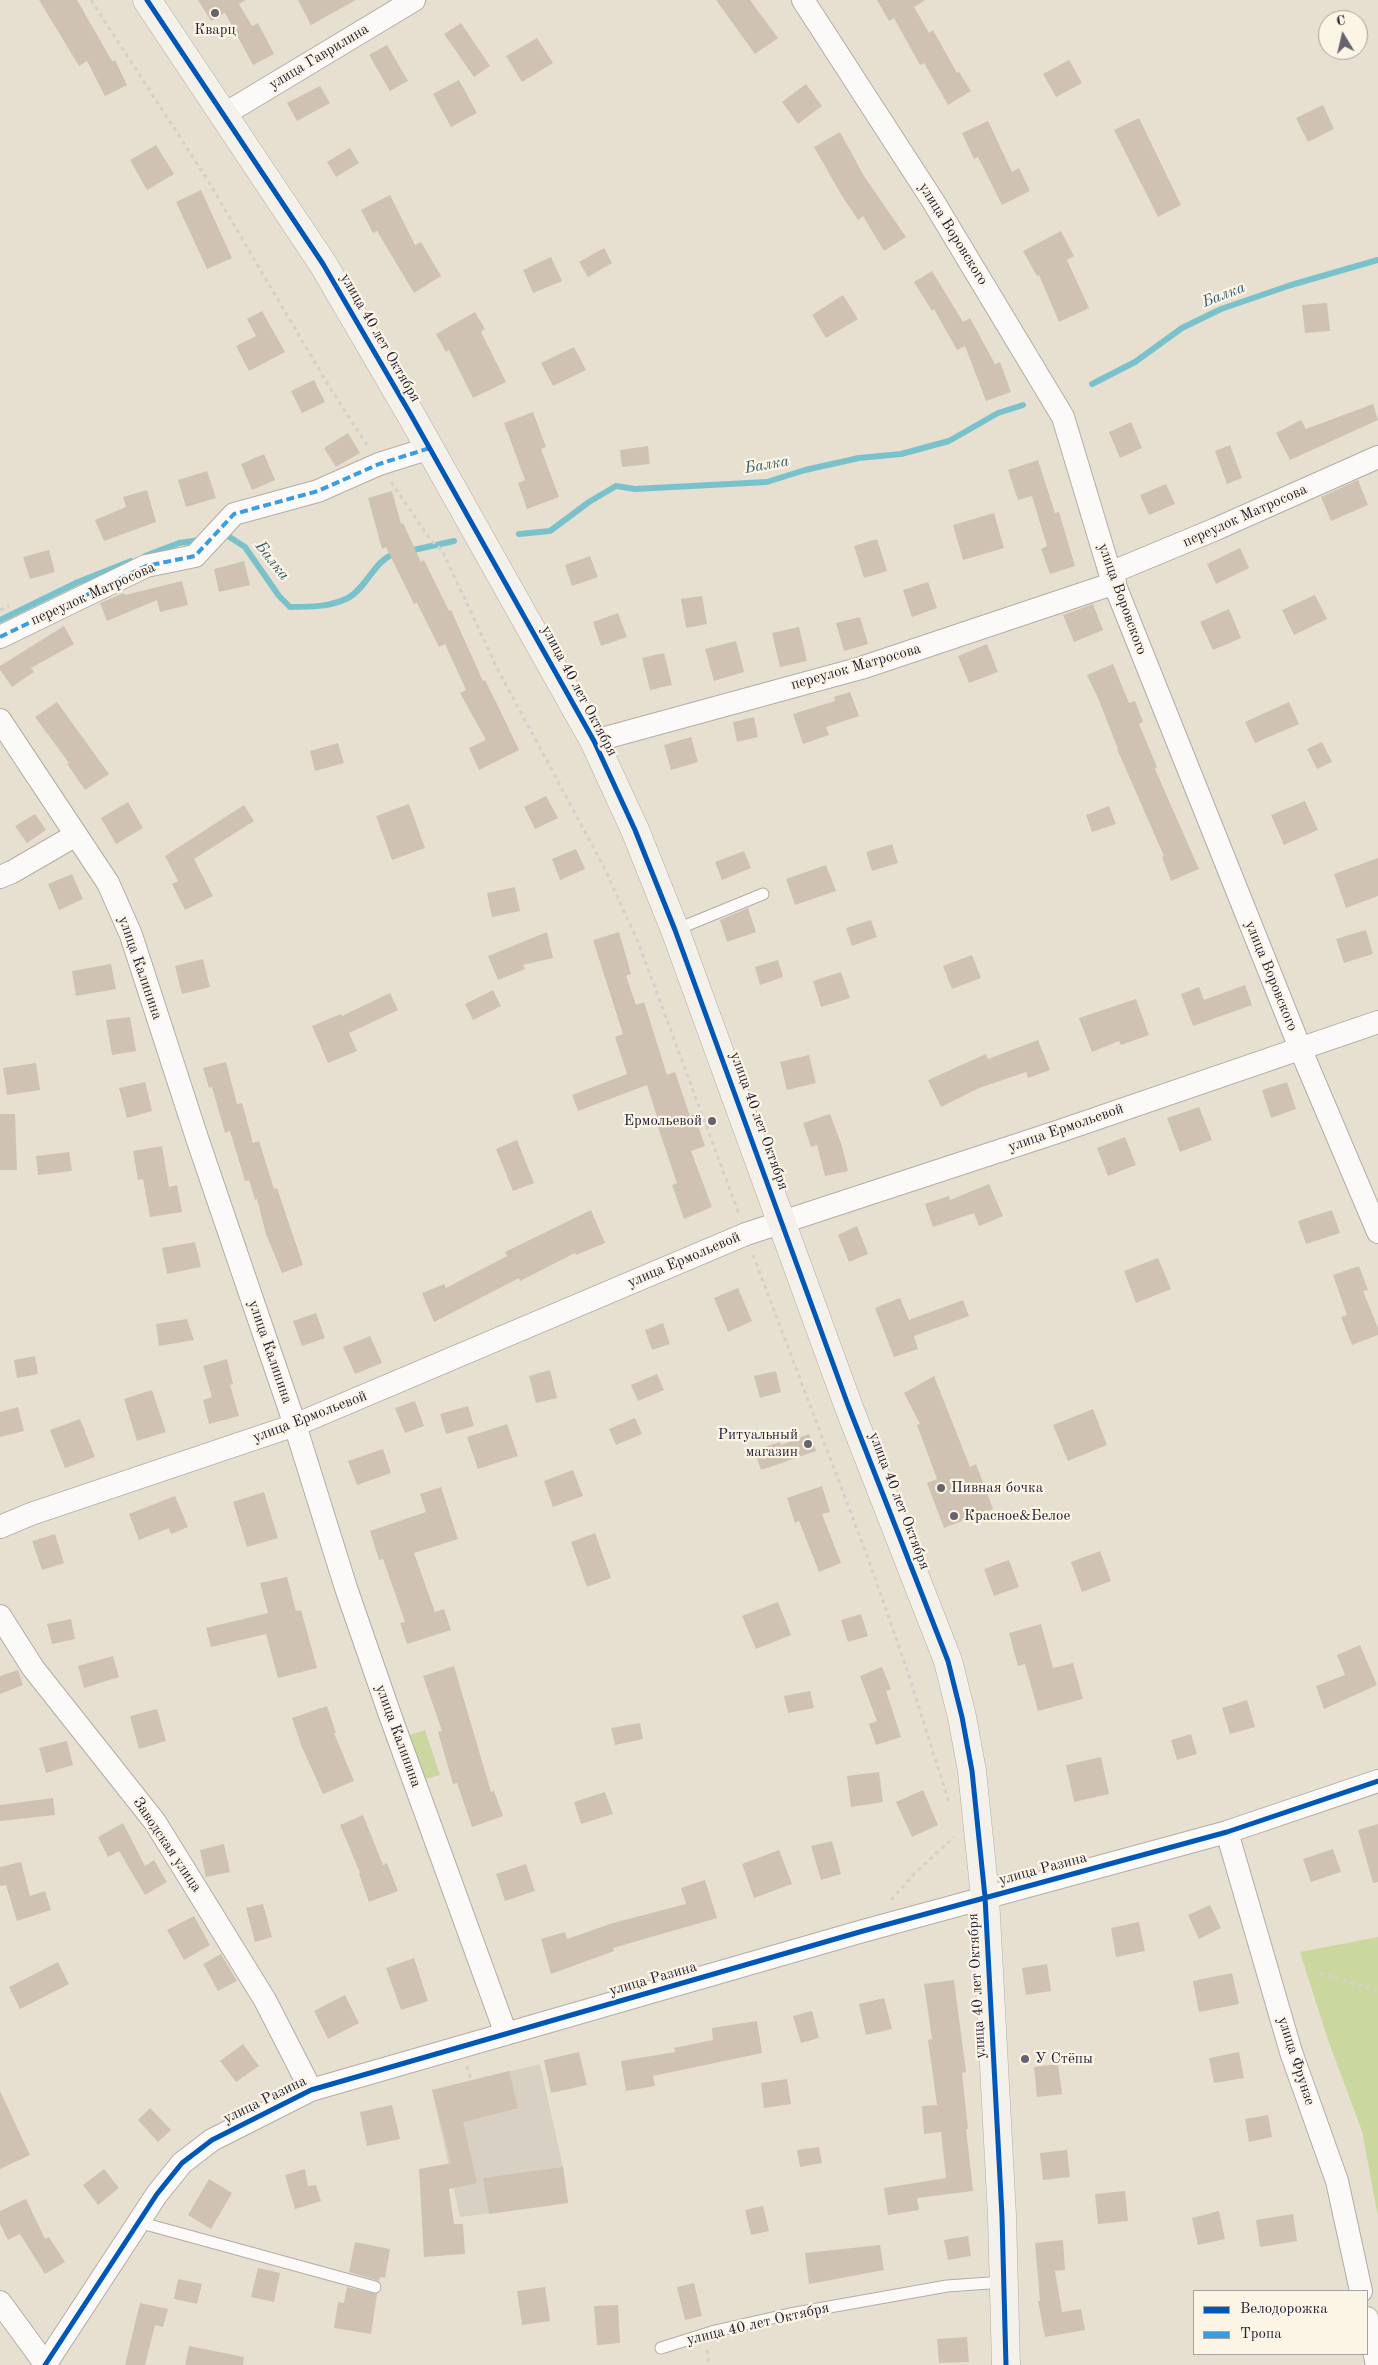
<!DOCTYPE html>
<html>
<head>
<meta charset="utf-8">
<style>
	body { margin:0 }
	#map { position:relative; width:1378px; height:2365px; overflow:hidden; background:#e7e0d0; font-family:"Old Standard TT",serif }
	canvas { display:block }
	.legend { position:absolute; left:1193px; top:2290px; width:175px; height:65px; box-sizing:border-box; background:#fcf5e5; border:1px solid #a5a1a1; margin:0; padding:6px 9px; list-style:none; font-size:15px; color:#22223b }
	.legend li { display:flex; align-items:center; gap:10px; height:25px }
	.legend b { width:25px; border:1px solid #a5a1a1 }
	.north { position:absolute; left:1318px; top:10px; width:50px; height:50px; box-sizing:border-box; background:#fcf5e5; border:1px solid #a5a1a1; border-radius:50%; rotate:351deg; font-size:14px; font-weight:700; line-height:20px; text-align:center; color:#22223b }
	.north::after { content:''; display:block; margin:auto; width:18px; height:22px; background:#67646f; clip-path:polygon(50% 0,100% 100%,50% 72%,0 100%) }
</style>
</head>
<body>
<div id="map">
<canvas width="1378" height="2365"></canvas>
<ul class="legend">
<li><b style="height:6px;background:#0057b8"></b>Велодорожка</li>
<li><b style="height:6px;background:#3c9ce2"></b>Тропа</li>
</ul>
<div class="north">С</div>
</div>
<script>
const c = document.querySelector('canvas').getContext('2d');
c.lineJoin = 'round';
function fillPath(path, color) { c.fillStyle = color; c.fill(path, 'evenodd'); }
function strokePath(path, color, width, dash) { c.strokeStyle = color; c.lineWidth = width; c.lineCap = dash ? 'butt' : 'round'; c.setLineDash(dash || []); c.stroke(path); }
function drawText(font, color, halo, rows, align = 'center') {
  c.font = font + ' "Old Standard TT",serif'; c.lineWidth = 4.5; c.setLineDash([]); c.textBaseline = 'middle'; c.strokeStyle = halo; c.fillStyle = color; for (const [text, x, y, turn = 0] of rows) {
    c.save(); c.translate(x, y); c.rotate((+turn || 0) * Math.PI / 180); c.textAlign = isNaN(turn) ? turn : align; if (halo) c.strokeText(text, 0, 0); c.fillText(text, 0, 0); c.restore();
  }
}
fillPath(new Path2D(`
	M540,2064L563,2167L568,2203L460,2217L432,2090Z`), '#d8d0c3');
fillPath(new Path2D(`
	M425,1730L440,1775L422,1780L407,1736Z
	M1378,1937V2217L1362,2131L1328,2040L1300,1952Z`), '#cad79e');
strokePath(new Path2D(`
	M1092,384L1135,362L1182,328L1221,309L1291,285L1378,260
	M519,534L550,531L589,502L616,486L635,489L767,482L805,470L859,458L901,454L949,441L998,413L1023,405
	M220,537L228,536L245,547L279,596L290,607C310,607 330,607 348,598C367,588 375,558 397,553
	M409,551L454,541
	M145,556L179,543L200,540
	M0,620L78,582L131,561`), '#7ac2cb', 6);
fillPath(new Path2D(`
	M39,0H77L112,61L115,60L127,85L105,96L87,61L79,66Z
	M198,0H246L239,4L252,26L258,23L274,54L253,65L225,13L211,21Z
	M298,0H356L311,25Z
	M716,0H750L778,38L755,54Z
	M877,0H925L914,7L929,33L933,30L957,73L959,72L971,91L948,105L924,63L920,65L894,18L889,21Z
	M461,23L490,66L474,77L444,34Z
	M537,38L553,63L522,82L506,56Z
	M387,45L408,81L390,91L369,55Z
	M1069,60L1082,83L1056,97L1043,74Z
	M459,80L477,113L451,127L433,94Z
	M806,84L822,106L798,124L782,102Z
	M320,86L330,103L297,121L287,103Z
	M1323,105L1334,129L1308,142L1296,118Z
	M1139,118L1181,205L1158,217L1114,130Z
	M988,121L1012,172L1019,168L1030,191L1002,205L978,157L974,159L962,133Z
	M840,132L864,176L906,237L884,251L863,216L858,220L842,196L814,147Z
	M156,145L174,174L147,190L130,160Z
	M350,148L359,163L336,177L327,162Z
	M201,190L232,258L207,269L176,202Z
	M390,195L415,245L421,242L441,276L414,293L377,231L373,233L361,210Z
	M1061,231L1074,256L1067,260L1089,308L1059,322L1039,275L1037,276L1023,251Z
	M604,248L612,263L588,277L579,262Z
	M551,257L562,281L533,293L523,270Z
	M932,271L963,322L970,318L995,364L1000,362L1011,392L986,401L965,346L957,350L934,309L932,311L914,282Z
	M843,295L858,319L826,338L812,315Z
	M1327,303L1330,331L1305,333L1302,305Z
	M262,311L285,352L249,371L236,346L256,336L247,319Z
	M475,312L485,329L481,332L506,382L473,398L449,350L446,352L436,334Z
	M574,347L586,370L553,386L541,363Z
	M314,380L325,402L302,413L291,391Z
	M1373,404L1378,420L1290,460L1276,433L1301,420L1306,429Z
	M533,412L546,447L541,449L559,497L527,509L518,483L525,480L504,423Z
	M1131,422L1142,448L1120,458L1109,432Z
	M348,433L360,453L336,467L324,448Z
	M1230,445L1242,478L1227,484L1215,451Z
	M648,446L650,464L622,467L620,450Z
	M264,454L275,480L252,490L241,464Z
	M1038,460L1055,513L1059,512L1075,566L1050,574L1041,549L1047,546L1032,496L1018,500L1008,470Z
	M207,471L216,498L186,507L178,480Z
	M1358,480L1368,505L1331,521L1321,497Z
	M1166,484L1175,504L1149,515L1140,495Z
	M147,490L156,522L104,541L95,520L126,507L123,497Z
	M392,491L401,524L403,523L421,562L424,560L449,611L451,610L483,681L485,680L496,702L519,750L479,770L469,748L486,740L460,693L466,690L445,644L439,647L417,603L414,604L386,547L382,549L368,498Z
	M994,513L1004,548L963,560L953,525Z
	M877,539L887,571L864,578L854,546Z
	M1240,548L1249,568L1216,584L1207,564Z
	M49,550L55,572L30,579L23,557Z
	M590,556L598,577L572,586L565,565Z
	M244,561L250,585L219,592L214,569Z
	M182,581L188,605L160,612L157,600L107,621L100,603L124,593L125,595Z
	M928,582L937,608L912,617L903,590Z
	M1315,595L1327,619L1294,635L1282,610Z
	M702,596L707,624L686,628L681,599Z
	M1093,604L1103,630L1074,642L1063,615Z
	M1229,609L1241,638L1213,650L1200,622Z
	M618,613L627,637L601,646L593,622Z
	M860,617L868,644L844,651L836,623Z
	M64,626L74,644L31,668L34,672L12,687L0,670V666Z
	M799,627L807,661L780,667L772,633Z
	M736,641L744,672L714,681L705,649Z
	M987,644L998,672L969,683L958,656Z
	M664,653L672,685L650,690L642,658Z
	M1113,664L1129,703L1135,701L1143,722L1139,724L1157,767L1155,769L1199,869L1171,881L1162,857L1164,856L1117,749H1118L1098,698L1087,675Z
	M850,692L859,716L826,727L829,735L803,744L793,714L835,701L834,697Z
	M57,702L109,774L85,790L67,764L69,763L35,717Z
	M1289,702L1299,724L1255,743L1245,722Z
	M754,717L758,737L737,742L733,722Z
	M691,737L698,762L671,770L664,745Z
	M1322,742L1332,762L1317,769L1307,749Z
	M338,743L344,763L315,771L310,751Z
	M546,796L558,818L535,829L524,807Z
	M1305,801L1318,830L1284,845L1271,815Z
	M128,802L143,828L116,844L101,818Z
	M409,804L425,848L392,860L376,816Z
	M244,805L254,821L194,859L213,896L185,910L172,884L178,881L165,856Z
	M1109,806L1116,824L1092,832L1086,815Z
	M35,814L46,830L27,843L15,826Z
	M892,844L898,863L872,871L866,852Z
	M576,849L585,869L560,880L552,859Z
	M744,851L751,868L722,880L715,862Z
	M1378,858V896L1346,908L1334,874Z
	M826,865L836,891L795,905L786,879Z
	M72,874L83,899L59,910L48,884Z
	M515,887L520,911L492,917L487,893Z
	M748,908L756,932L727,942L720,920Z
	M871,920L877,937L852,946L846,928Z
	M1366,930L1373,954L1344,963L1336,939Z
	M547,932L553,958L523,965L525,969L498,980L488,956Z
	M619,932L631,974L626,976L636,1005L644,1002L667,1075L675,1072L690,1116L694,1114L705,1146L691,1151L712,1207L684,1219L672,1185L677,1183L658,1127L660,1126L647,1085L578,1111L572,1095L627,1074L615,1037L623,1034L593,940Z
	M972,955L981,978L952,989L943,966Z
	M203,959L210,987L182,994L175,966Z
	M778,960L783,977L760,985L755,967Z
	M111,964L116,989L76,996L72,971Z
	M841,972L850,998L821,1007L813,981Z
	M1245,985L1252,1005L1193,1026L1181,994L1199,987L1204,1000Z
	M493,990L501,1006L473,1020L465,1004Z
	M390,993L398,1010L349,1033L357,1051L328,1063L312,1026L341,1014L342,1016Z
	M1136,999L1149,1035L1121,1045L1119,1041L1092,1052L1079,1018Z
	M130,1017L136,1051L112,1055L106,1020Z
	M1038,1040L1050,1070L1028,1078L1026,1072L979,1088L941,1107L928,1080L986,1054L988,1059Z
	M809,1055L816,1083L787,1090L780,1062Z
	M226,1062L237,1104L242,1103L253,1143L259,1141L274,1189L277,1188L303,1265L282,1273L266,1234L257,1199L255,1200L249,1180L245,1181L230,1131L225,1133L212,1087L209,1088L203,1068Z
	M36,1063L40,1090L7,1095L3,1068Z
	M145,1082L152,1111L127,1118L119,1088Z
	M1287,1082L1296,1109L1271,1118L1262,1090Z
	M1199,1107L1212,1140L1180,1152L1167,1118Z
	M0,1114H15L17,1170H0Z
	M830,1114L842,1146L848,1171L825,1176L817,1145L811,1147L803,1123Z
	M1125,1137L1136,1165L1108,1176L1097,1148Z
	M517,1140L534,1183L513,1191L496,1149Z
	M162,1146L169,1187L177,1185L182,1212L150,1217L143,1179L138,1180L133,1151Z
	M69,1152L72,1171L38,1175L36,1156Z
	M989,1184L1003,1216L979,1226L974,1213L933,1227L925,1204L949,1196L950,1200Z
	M591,1210L605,1243L576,1255L575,1253L520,1281L519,1278L434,1322L422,1293L444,1284L446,1288L507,1256L505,1252Z
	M1332,1210L1340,1233L1306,1244L1298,1221Z
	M857,1226L868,1254L849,1262L838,1235Z
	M195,1242L201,1267L167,1274L162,1248Z
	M1158,1258L1171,1289L1136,1303L1124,1271Z
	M1359,1266L1368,1290L1363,1291L1378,1328V1335L1352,1345L1341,1317L1347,1315L1333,1275Z
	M738,1288L752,1321L728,1332L714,1298Z
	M900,1298L909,1320L963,1300L969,1316L914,1336L918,1349L894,1357L875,1308Z
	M316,1313L325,1338L302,1346L293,1321Z
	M187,1319L194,1340L159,1346L156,1324Z
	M663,1323L670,1344L652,1350L645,1330Z
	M370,1336L382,1363L355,1374L343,1347Z
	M35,1356L38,1374L17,1378L14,1360Z
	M227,1359L233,1384L230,1385L239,1416L209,1424L203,1400L212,1397L203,1366Z
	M550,1370L557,1398L536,1403L529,1376Z
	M776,1371L781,1392L760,1398L754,1376Z
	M657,1374L664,1390L638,1401L631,1385Z
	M934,1376L970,1467L976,1464L993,1509L944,1528L927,1483L937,1479L917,1425L920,1424L904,1393Z
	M152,1390L166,1432L137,1441L124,1399Z
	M415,1401L424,1426L405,1433L395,1408Z
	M468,1406L474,1426L446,1434L440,1414Z
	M18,1407L24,1431L0,1437V1412Z
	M1093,1409L1107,1445L1068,1461L1053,1425Z
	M635,1418L642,1434L616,1445L609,1429Z
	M80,1419L95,1457L65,1468L50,1430Z
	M507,1424L518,1456L478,1469L467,1437Z
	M809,1434L816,1451L761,1470L754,1450L780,1442L781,1445Z
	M383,1449L391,1473L357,1485L348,1461Z
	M573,1470L583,1496L553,1507L544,1481Z
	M822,1486L830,1512L822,1514L841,1563L819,1572L799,1521L795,1523L787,1498Z
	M441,1487L458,1539L414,1553L435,1612L444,1609L451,1630L407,1644L400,1623L405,1622L383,1559L379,1560L370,1531L426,1512L420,1494Z
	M264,1492L278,1538L247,1547L233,1502Z
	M175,1496L188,1527L171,1534L169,1528L139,1540L129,1514Z
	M595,1533L611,1578L587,1587L571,1542Z
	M55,1534L64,1563L42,1570L32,1541Z
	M1100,1551L1111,1581L1082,1592L1071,1562Z
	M1009,1560L1019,1587L994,1596L984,1569Z
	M287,1577L296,1611L301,1610L317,1668L278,1678L266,1634L211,1647L206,1628L268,1613L260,1583Z
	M778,1602L791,1635L756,1649L742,1616Z
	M861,1614L868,1636L848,1642L841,1620Z
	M71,1619L75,1639L52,1644L47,1624Z
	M1041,1624L1053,1668L1073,1663L1083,1699L1038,1711L1025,1664L1018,1666L1009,1633Z
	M1360,1645L1377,1685L1324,1709L1316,1686L1345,1675L1337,1655Z
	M113,1656L119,1677L84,1688L78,1666Z
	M454,1666L491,1792L494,1791L503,1816L472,1827L457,1783L453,1784L438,1732L442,1731L423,1676Z
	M882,1667L891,1689L886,1691L901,1737L876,1745L869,1724L877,1721L860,1676Z
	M18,1670L23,1685L0,1694V1676Z
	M810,1691L814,1708L788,1713L784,1696Z
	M1247,1700L1255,1727L1230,1734L1222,1708Z
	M327,1706L336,1733H334L354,1781L323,1794L301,1745L292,1718Z
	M157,1709L166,1741L139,1749L130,1716Z
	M640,1723L643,1739L615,1745L611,1728Z
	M1191,1734L1197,1754L1177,1760L1171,1740Z
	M67,1741L73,1765L46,1773L39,1748Z
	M1101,1757L1109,1794L1074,1802L1066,1765Z
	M879,1772L883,1802L851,1807L847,1776Z
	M923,1790L938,1825L912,1837L896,1802Z
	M605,1792L613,1814L581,1824L574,1802Z
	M53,1798L55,1815L0,1821V1805Z
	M363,1815L383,1865L387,1863L398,1891L369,1902L359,1874L360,1873L340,1825Z
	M123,1823L145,1866L154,1860L167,1882L145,1895L119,1851L108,1857L98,1837Z
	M1378,1824V1882L1373,1883L1358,1830Z
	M832,1841L841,1874L821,1880L811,1846Z
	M224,1844L230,1872L206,1877L200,1850Z
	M1333,1849L1341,1872L1311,1882L1303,1859Z
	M779,1850L792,1884L754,1898L742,1864Z
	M21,1862L30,1896L45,1891L51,1910L17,1921L6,1885L0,1886V1867Z
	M526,1864L535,1891L505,1901L496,1874Z
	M705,1880L717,1918L613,1948L614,1951L551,1974L541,1939L565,1932L567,1939L613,1923L686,1904L681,1888Z
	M263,1904L272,1937L255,1942L246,1908Z
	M1210,1905L1221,1928L1199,1939L1188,1915Z
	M194,1916L210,1945L184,1960L167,1930Z
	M1139,1922L1145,1951L1116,1957L1111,1928Z
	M221,1954L237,1981L218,1991L203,1964Z
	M414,1958L428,2001L401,2010L386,1968Z
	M58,1962L69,1984L20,2009L9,1987Z
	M1047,1964L1051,1991L1026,1995L1022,1968Z
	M1232,1973L1239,2004L1199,2012L1193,1981Z
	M954,1980L966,2072L962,2073L968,2129H966L973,2191L917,2198L919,2210L888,2215L884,2188L946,2178L941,2132L924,2134L922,2106L937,2105L928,2040L932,2039L924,1984Z
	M345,1995L359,2023L328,2039L314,2011Z
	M884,1998L892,2029L866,2035L859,2004Z
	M812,2011L819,2038L801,2043L793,2016Z
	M757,2021L762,2053L653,2076L655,2086L626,2091L621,2061L675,2052L674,2048L713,2040L712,2028Z
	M243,2044L259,2066L236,2082L220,2061Z
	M579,2052L587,2085L551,2093L544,2060Z
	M1239,2052L1244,2078L1214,2083L1209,2058Z
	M1058,2064L1062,2094L1037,2097L1034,2067Z
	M509,2071L518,2108L463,2122L477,2183L449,2189L454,2224H463L465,2254L424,2257L419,2169L451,2163L432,2090Z
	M787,2079L791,2104L764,2108L761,2083Z
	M0,2091L30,2155L0,2169Z
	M392,2105L400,2139L367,2146L360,2112Z
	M150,2108L171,2130L158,2142L138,2120Z
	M1268,2115L1272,2137L1249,2142L1245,2119Z
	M819,2147L822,2163L800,2167L797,2150Z
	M1067,2150L1070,2177L1043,2180L1040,2153Z
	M563,2167L568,2203L489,2214L483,2178Z
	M104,2169L119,2188L98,2205L83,2185Z
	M305,2169L308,2186L316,2185L321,2201L295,2209L285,2175Z
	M209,2179L232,2193L211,2229L188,2215Z
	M1125,2191L1128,2221L1098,2224L1095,2194Z
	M26,2199L45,2239L49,2237L65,2262L45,2274L20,2234L8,2240L0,2224V2211Z
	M763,2206L769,2231L751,2235L745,2210Z
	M1219,2211L1225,2239L1198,2245L1192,2218Z
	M1293,2214L1297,2241L1260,2247L1256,2220Z
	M968,2236L971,2256L948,2260L944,2240Z
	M1063,2240L1065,2270L1055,2271L1062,2312L1081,2309L1085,2330L1045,2337L1038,2301H1040L1035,2243Z
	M355,2242L390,2249L385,2278L380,2277L379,2281L349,2272Z
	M880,2245L884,2270L809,2284L805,2253Z
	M258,2268L280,2273L274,2302L251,2297Z
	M178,2279L202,2284L197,2304L174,2299Z
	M694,2283L702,2316L685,2320L677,2287Z
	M347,2287L377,2294L371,2334L334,2328L338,2302L344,2303Z
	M545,2287L550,2321L522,2325L517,2291Z
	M140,2303L168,2309L163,2327L155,2325L145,2365H125Z
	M618,2305L620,2343L597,2345L594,2306Z
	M967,2337L969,2362L939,2363L937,2339Z
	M189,2346L244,2357L243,2365H185Z`), '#cfc2b3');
const lane = new Path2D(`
	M675,930L763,894
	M138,2222L375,2287
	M661,2348L715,2331L790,2314L947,2286L1004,2282`);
const street = new Path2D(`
	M803,0L933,201L1063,417L1110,573L1300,1048L1378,1232
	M223,115L414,0
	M1110,573L1216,529L1378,457
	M0,637L146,566L195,556L234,514L318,491L379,464L430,448
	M0,720L108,883L131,935L197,1138L295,1425L346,1588L390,1715L506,2034
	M594,741L861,668L1115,583
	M0,877L12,872L76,835
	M0,1527L31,1514L295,1425L746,1234L1060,1131L1378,1022
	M0,1616L33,1668L155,1822L265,2000L311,2090
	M1227,1832L1291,2052L1337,2181L1361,2291
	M0,2302L46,2365
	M1367,2318L1377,2365
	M45,2365L157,2194L182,2163L212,2140L311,2090L863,1931L1227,1832L1378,1781`);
const secondary = new Path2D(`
	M147,0L323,264L411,415L594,741L635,830L675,930L848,1405L948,1661L962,1717L972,1771L985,1897L1002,2216L1006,2365`);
strokePath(lane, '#b2ada6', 13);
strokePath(street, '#b2ada6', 24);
strokePath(secondary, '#b2ada6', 29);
strokePath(new Path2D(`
	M91,0L207,179L327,383L367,445
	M391,482L430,539L442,550L498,670L604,867L638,942L739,1214
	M0,610L9,606
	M753,1255L868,1558L906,1667L949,1802
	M891,1900L915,1873L954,1837
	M1320,1973L1378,1991
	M467,2066L471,2080
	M707,2350L709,2365`), '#d3d1cd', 3, [4, 4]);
strokePath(lane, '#fbfaf8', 11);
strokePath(street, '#fbfaf8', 22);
strokePath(secondary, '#f4f0ea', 28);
strokePath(new Path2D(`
	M0,637L146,566L195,556L234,514L318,491L379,464L430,448`), '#3c9ce2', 4, [8, 4]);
strokePath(new Path2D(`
	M147,0L323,264L411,415L594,741L635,830L675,930L848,1405L948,1661L962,1717L972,1771L985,1897L1002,2216L1006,2365
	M45,2365L157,2194L182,2163L212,2140L311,2090L863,1931L1227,1832L1378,1781`), '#0057b8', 5);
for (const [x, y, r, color] of [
	[215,13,5,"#67646f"],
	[712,1121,5,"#67646f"],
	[808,1444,5,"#67646f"],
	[941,1488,5,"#67646f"],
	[954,1516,5,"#67646f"],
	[1025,2059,5,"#67646f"]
]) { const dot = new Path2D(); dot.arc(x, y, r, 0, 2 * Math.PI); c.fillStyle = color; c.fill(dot); strokePath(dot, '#fcf5e5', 2); }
drawText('15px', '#22223b', '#fcf5e5', [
	["Кварц",215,30,"center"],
	["Ермольевой",702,1121,"right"],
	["Ритуальный",798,1435,"right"],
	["магазин",798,1452,"right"],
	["Пивная бочка",951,1488],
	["Красное&Белое",964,1516],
	["У Стёпы",1035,2059]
], 'left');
drawText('15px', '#22223b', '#fcf5e5', [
	["улица Гаврилина",319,57,-31],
	["улица Воровского",953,234,58],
	["улица 40 лет Октября",380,338,60],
	["переулок Матросова",1245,516,-24],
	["переулок Матросова",93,594,-24],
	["улица Воровского",1122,599,70],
	["переулок Матросова",856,667,-16],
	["улица 40 лет Октября",579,691,62],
	["улица Калинина",140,968,71],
	["улица Воровского",1271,976,68],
	["улица 40 лет Октября",759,1121,70],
	["улица Ермольевой",1066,1128,-19],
	["улица Ермольевой",684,1260,-23],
	["улица Калинина",270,1352,71],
	["улица Ермольевой",310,1417,-21],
	["улица 40 лет Октября",899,1501,69],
	["улица Калинина",398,1736,70],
	["Заводская улица",167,1845,56],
	["улица Разина",1043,1869,-15],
	["улица Разина",653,1979,-16],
	["улица 40 лет Октября",977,1986,-93],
	["улица Фрунзе",1296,2061,72],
	["улица Разина",265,2100,-26],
	["улица 40 лет Октября",758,2324,-13]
]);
drawText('italic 16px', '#325d74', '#fcf5e5', [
	["Балка",1224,295,-21],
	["Балка",767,465,-10],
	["Балка",272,561,52]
]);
</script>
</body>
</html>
